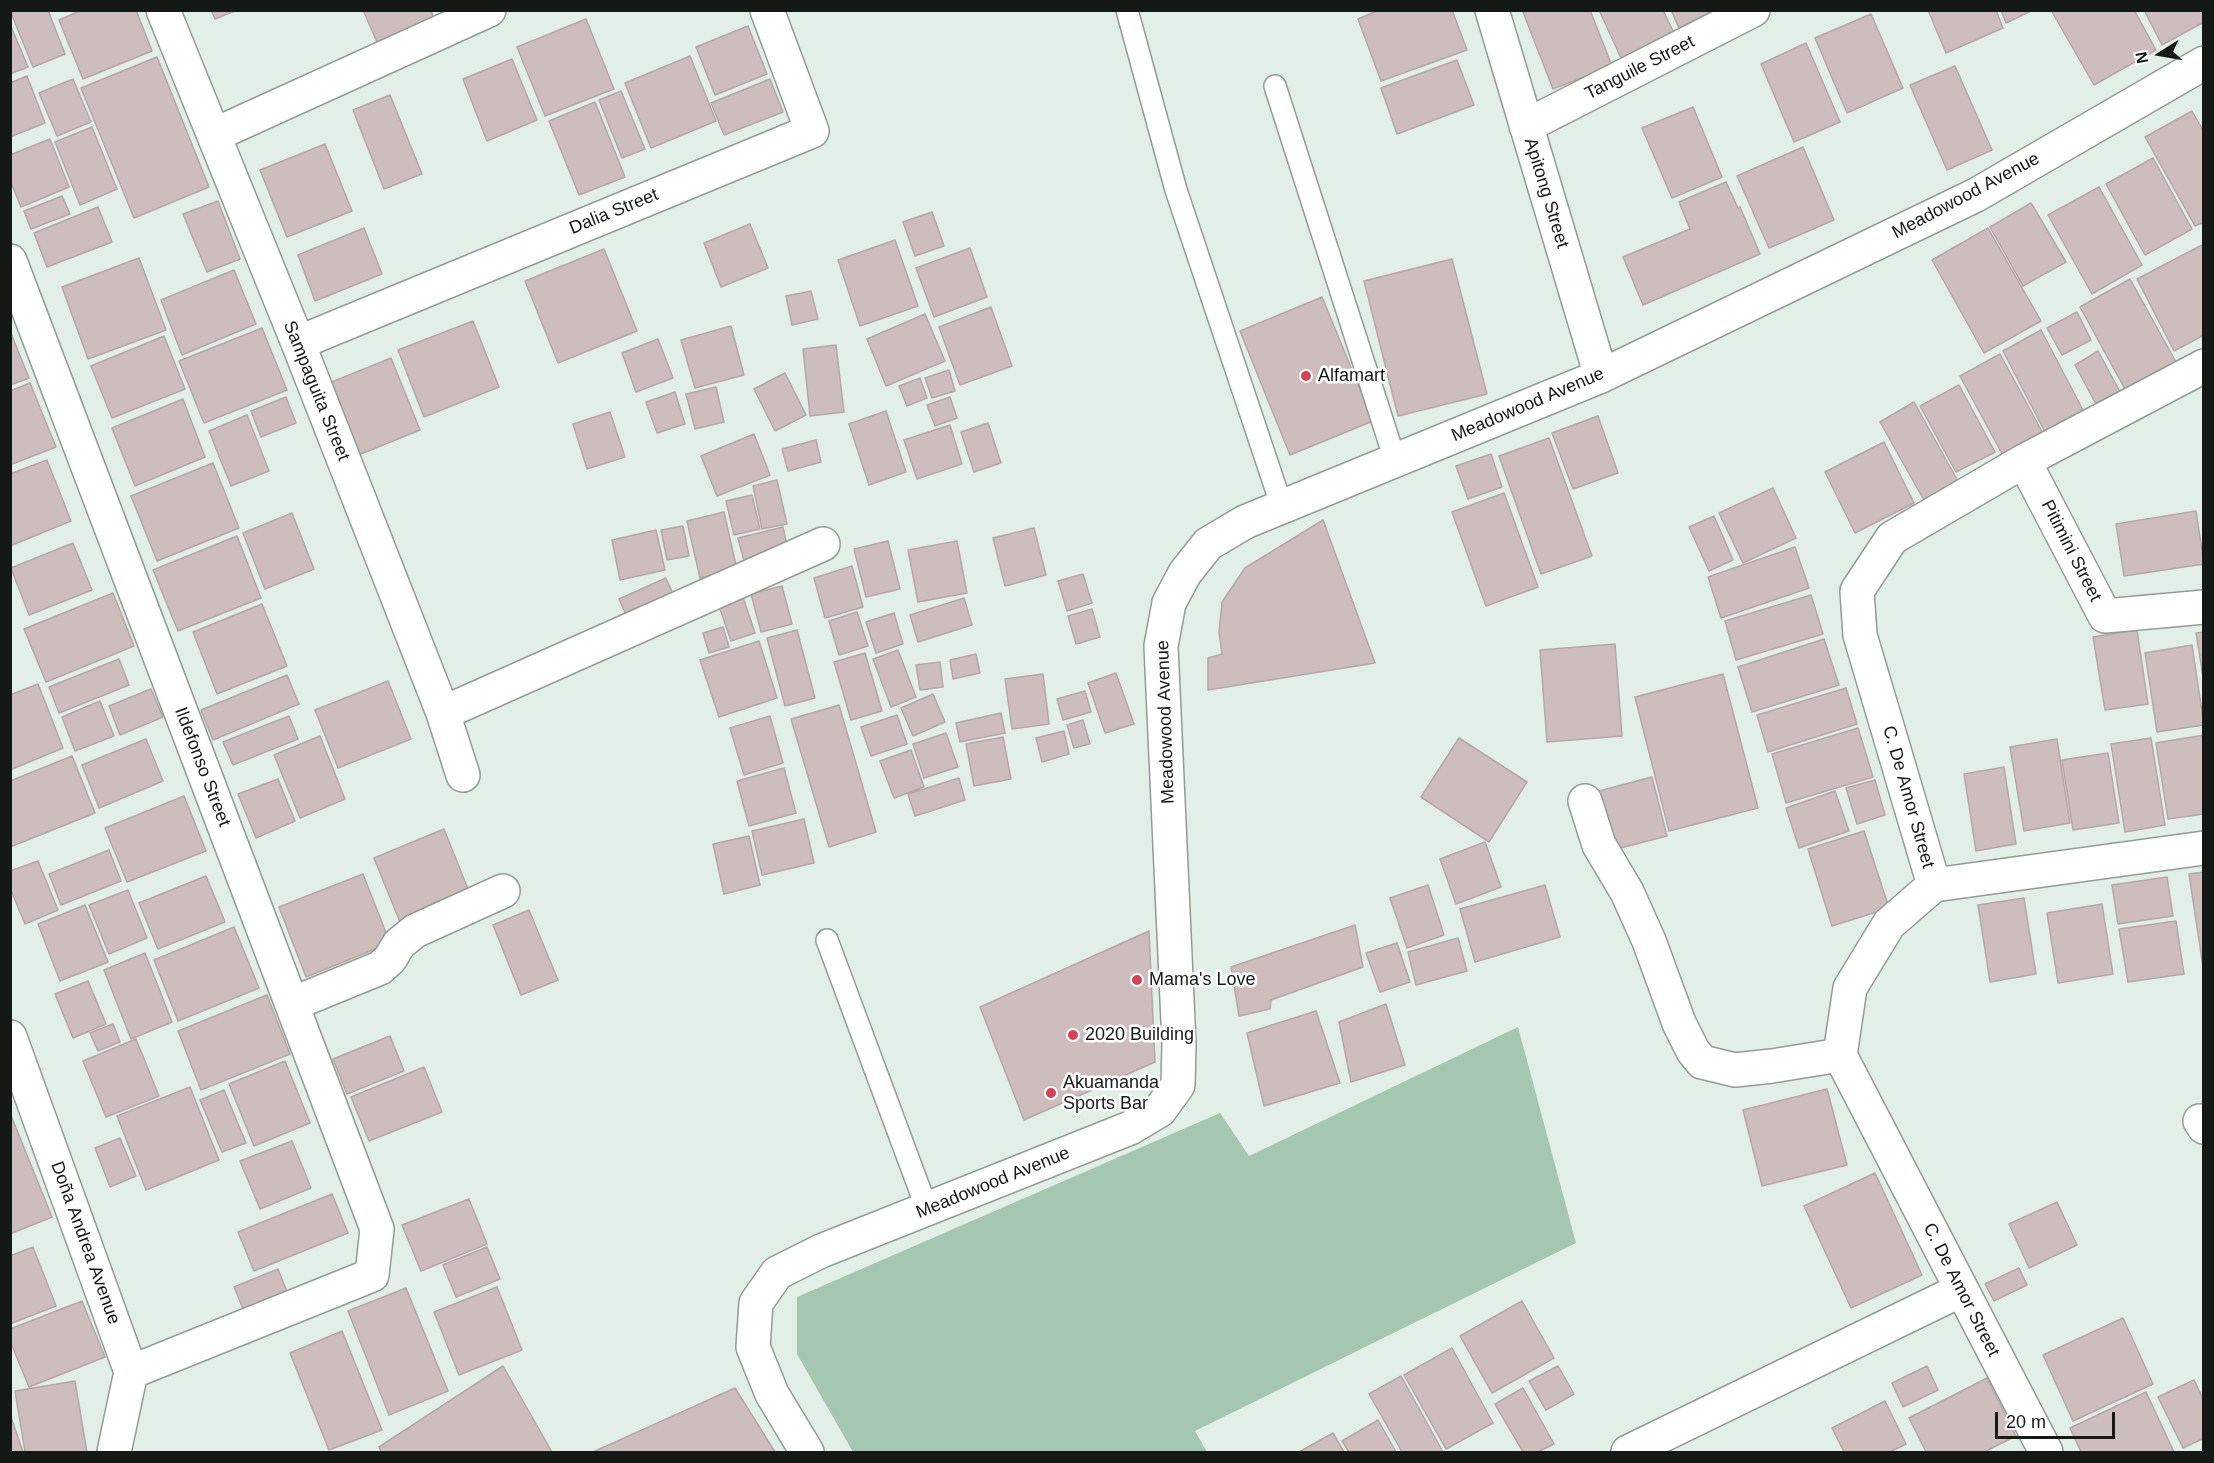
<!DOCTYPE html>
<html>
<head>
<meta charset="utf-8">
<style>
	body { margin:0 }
	#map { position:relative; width:2214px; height:1463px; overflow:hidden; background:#e1efe6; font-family:Arial,sans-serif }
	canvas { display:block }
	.frame { position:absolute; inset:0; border:12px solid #151916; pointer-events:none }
	.north { position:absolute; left:2130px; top:24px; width:60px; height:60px; -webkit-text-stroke:4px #fff; paint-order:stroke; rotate:259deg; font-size:16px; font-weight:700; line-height:24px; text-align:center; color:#151916 }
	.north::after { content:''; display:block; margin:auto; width:21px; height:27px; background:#151916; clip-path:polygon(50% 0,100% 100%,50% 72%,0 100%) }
	.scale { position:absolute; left:1995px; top:1412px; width:120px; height:27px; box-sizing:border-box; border:3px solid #151916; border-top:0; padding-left:8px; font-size:18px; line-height:21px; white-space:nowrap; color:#151916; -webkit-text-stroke:4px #fff; paint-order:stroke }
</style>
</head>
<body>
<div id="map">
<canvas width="2214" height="1463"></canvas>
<div class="frame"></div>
<div class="north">N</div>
<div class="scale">20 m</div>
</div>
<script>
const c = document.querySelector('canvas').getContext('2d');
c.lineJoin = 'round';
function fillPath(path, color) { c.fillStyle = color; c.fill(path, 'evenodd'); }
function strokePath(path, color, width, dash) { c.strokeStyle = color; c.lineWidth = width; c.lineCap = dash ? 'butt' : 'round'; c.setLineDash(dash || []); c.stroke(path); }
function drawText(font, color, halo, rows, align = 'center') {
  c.font = font + ' Arial,sans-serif'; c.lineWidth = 5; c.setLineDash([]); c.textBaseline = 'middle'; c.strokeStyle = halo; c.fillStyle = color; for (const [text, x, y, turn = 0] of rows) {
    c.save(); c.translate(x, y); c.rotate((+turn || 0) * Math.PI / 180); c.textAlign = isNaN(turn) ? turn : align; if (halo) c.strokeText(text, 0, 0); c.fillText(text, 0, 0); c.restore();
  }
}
fillPath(new Path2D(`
	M1518,1027L1576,1243L1195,1431L1207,1452H853L797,1354V1297L1220,1113L1249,1156Z`), '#a5c7b2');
const building = new Path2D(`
	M16,10H48L65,54L33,67L11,13Z
	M82,10H136L152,51L83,79L59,20Z
	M211,10H237L215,19Z
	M363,10H431L434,19L377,42Z
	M1379,10H1452L1467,50L1381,81L1358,19Z
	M1526,10H1590L1612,66L1553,89L1523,12Z
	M1599,10H1663L1674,33L1621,58Z
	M1671,10H1715L1679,28Z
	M1928,10H1996L2003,28L1946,53Z
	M2001,10H2033L2006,23Z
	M2051,10H2134L2156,50L2094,85Z
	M2144,10H2202L2204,22L2162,45Z
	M1871,14L1903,88L1847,113L1815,38Z
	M586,19L614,89L545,116L517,47Z
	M10,24L28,67L10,74Z
	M748,26L767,74L715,95L696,47Z
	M1806,43L1840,122L1794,142L1761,64Z
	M690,56L716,121L651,148L625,83Z
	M157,57L209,187L134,218L81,88Z
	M512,59L537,120L487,141L463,79Z
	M1457,60L1474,105L1397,134L1381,88Z
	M1955,66L1992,150L1947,170L1910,85Z
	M27,76L45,123L10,137V83Z
	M73,79L91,122L57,136L39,93Z
	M770,79L783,112L724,135L711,103Z
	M621,91L645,149L622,158L599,100Z
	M390,95L422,174L384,189L353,110Z
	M595,102L625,177L579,195L549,121Z
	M1693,107L1722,177L1672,198L1642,128Z
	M2192,111L2204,132V222L2195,226L2145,137Z
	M92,127L117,189L80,205L55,142Z
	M50,139L69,187L21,207L10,180V155Z
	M325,144L352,211L287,237L260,170Z
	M1803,147L1834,220L1769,248L1737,176Z
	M2153,158L2192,229L2145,255L2106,184Z
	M1726,182L1738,208L1740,207L1760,254L1643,305L1623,257L1690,229L1679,202Z
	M2099,187L2142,265L2092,294L2048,215Z
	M62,196L70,214L31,229L24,211Z
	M218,201L240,259L207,272L183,214Z
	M2031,203L2066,262L2023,286L1990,227Z
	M98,207L112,242L47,267L34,233Z
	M932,212L944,246L915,256L903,222Z
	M750,224L768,268L721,287L704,243Z
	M364,228L382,274L315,301L298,255Z
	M1988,228L2041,321L1984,353L1932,260Z
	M895,240L918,306L860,326L838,260Z
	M2204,244V335L2174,351L2137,279Z
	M970,248L987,297L934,317L916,268Z
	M604,249L637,331L558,363L525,281Z
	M139,258L166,330L88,359L62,287Z
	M1452,259L1487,394L1398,416L1364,281Z
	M234,270L256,324L182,355L161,300Z
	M2130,279L2176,362L2125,389L2080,307Z
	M811,291L818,319L792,325L786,296Z
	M1322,297L1373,421L1290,455L1240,331Z
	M991,307L1012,366L960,385L939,327Z
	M2077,312L2091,340L2062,355L2047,328Z
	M925,314L945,361L886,386L867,339Z
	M473,321L499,387L424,417L398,350Z
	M731,326L744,375L695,388L681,340Z
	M262,328L287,390L204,423L179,361Z
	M2041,330L2084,412L2045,432L2003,351Z
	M10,331L29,378L10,385Z
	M164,336L185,389L112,418L91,366Z
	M658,339L673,378L636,392L622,353Z
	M836,345L844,412L810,416L803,349Z
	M2098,351L2120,392L2096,404L2075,365Z
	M2000,354L2046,439L2006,461L1960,376Z
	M391,358L420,430L356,456L327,384Z
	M949,370L955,391L932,398L925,378Z
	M785,373L806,415L775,431L754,389Z
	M920,378L927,398L907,406L899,386Z
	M30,383L56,447L10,465V391Z
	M1959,385L1995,452L1956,472L1920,406Z
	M716,387L724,422L695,429L686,394Z
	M675,392L685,424L657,433L646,402Z
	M286,397L296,423L261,437L251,411Z
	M950,397L957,418L935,426L927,405Z
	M183,399L205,457L135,486L112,428Z
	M1914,402L1959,483L1925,502L1880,422Z
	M886,411L906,472L869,485L849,424Z
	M610,412L625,457L587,469L573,424Z
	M247,415L269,471L231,486L209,431Z
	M1598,416L1618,473L1573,489L1552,433Z
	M988,423L1001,463L974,472L961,432Z
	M950,425L962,464L917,479L904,440Z
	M754,434L770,475L717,496L701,456Z
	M1549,438L1592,556L1541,574L1499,456Z
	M816,440L821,462L788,471L782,449Z
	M1884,442L1914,503L1855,533L1825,472Z
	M1491,454L1502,487L1468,499L1456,466Z
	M47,460L71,521L10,546V474Z
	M213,463L239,528L157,561L131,496Z
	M777,480L787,524L762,529L753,486Z
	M1773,488L1796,538L1743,563L1719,513Z
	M1504,493L1538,587L1486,606L1452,512Z
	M752,495L760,529L734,535L726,501Z
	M2196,511L2204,564L2124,576L2116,524Z
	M724,512L737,570L700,578L687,521Z
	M292,513L314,569L265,589L243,533Z
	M1714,516L1733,560L1709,571L1689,527Z
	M1323,520L1375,663L1208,690V658L1222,654L1219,632L1222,602L1245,568Z
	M683,526L689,556L667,560L661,530Z
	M783,527L789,555L745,565L738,538Z
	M1034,528L1046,575L1005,586L993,538Z
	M656,530L665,570L620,580L612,540Z
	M237,536L261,598L178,631L153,570Z
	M888,541L900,589L866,597L854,549Z
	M957,541L967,593L918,602L908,550Z
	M73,543L92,590L29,615L11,568Z
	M1795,547L1809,588L1721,618L1708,577Z
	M852,566L863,607L825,618L814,578Z
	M1083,574L1092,603L1067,611L1058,581Z
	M666,578L677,603L630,624L619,599Z
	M782,586L792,624L761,632L751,594Z
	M113,593L134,646L46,682L24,629Z
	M742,594L755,633L731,641L718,603Z
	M1811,595L1823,634L1736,660L1725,621Z
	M964,598L972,625L918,642L910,615Z
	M262,604L287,666L217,694L193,632Z
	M1092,609L1100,637L1076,644L1068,616Z
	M857,612L868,646L839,655L829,621Z
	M894,613L903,644L876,653L866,622Z
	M723,627L729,647L709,653L703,633Z
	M797,630L815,698L785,706L767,638Z
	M2137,630L2148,704L2105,710L2093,637Z
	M2204,632V683L2196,633Z
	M1824,639L1839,685L1752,712L1738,667Z
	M759,641L777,698L719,717L700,660Z
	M1615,644L1622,736L1547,742L1540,650Z
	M2192,645L2204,725L2157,732L2145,653Z
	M898,650L916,697L891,707L873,659Z
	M865,653L882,711L851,720L834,662Z
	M976,654L980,673L953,679L950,660Z
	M119,659L129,685L59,713L49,687Z
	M940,662L943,687L920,690L916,665Z
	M1116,673L1134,724L1105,733L1088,683Z
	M1043,674L1049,724L1012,729L1005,679Z
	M1723,674L1758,808L1669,831L1635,697Z
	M287,675L299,704L213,740L201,710Z
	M388,681L411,739L338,768L315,710Z
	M38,684L63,748L10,770V695Z
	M1846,688L1857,724L1768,752L1757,715Z
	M151,689L163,717L120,735L109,706Z
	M1085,691L1091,712L1063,720L1057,699Z
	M933,694L945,722L913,736L901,708Z
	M100,701L114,736L75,751L62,717Z
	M839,705L876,832L829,847L791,719Z
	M1001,713L1005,733L960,742L956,723Z
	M897,715L907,744L871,756L861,727Z
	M289,716L298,739L233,765L223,742Z
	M770,716L783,763L744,775L730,728Z
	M1083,720L1090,744L1074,748L1067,725Z
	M1858,728L1873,777L1786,803L1772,754Z
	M1064,731L1069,754L1042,762L1036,738Z
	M946,733L958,767L924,778L913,744Z
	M2204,735V814L2168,819L2156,743Z
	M320,736L345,799L300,818L274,755Z
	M1003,737L1011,779L974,786L966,744Z
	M1459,738L1527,782L1489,842L1421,797Z
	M2151,738L2165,825L2125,832L2111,744Z
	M146,739L163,781L99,808L82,765Z
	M2057,739L2070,823L2024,831L2010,747Z
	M911,750L924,787L894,798L880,761Z
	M2108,753L2119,823L2073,830L2062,760Z
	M72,756L95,813L10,847V781Z
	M2004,767L2016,844L1976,851L1964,774Z
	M784,768L796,813L749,826L737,781Z
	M1652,777L1667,836L1609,851L1595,792Z
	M959,778L965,800L915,816L908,794Z
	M278,779L295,821L256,838L238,794Z
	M1875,780L1885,815L1857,824L1846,788Z
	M1835,791L1849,831L1799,848L1786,808Z
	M184,796L206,851L127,882L105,828Z
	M804,819L814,863L762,875L752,831Z
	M444,829L470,894L400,922L374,858Z
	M1864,831L1889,908L1832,926L1808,849Z
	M749,836L760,885L724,894L713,844Z
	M1485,842L1501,887L1456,904L1440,859Z
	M109,850L121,881L61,905L49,874Z
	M38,861L58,910L25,924L10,888V871Z
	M2204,872V967H2203L2189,874Z
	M363,874L390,943L306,977L279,907Z
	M206,876L225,922L158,949L139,903Z
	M2167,877L2173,916L2118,924L2112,885Z
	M1428,885L1444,935L1407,948L1390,898Z
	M1545,885L1560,937L1475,962L1460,909Z
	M128,890L147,938L109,954L89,905Z
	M2024,898L2036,974L1990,982L1978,905Z
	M2102,904L2113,974L2058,983L2047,913Z
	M85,905L108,962L60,981L38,924Z
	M529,910L558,980L521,995L493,925Z
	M2176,921L2184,974L2128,982L2119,929Z
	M1355,925L1363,967L1271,1000L1270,1009L1239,1016L1231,967Z
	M234,927L259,988L178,1021L154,960Z
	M1149,931L1155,1062L1024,1120L980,1007Z
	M1458,938L1467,971L1416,985L1408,952Z
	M1397,943L1410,982L1380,992L1366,953Z
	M145,953L172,1022L131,1039L104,970Z
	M88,981L106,1024L73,1038L55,994Z
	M267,995L290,1054L201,1090L178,1031Z
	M1386,1004L1405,1065L1351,1082L1339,1022Z
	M1316,1011L1340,1083L1264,1106L1247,1033Z
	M113,1024L120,1042L98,1051L90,1033Z
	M390,1036L404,1071L347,1094L333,1059Z
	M136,1039L159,1096L106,1117L83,1061Z
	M285,1061L310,1123L254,1146L229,1084Z
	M424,1067L442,1112L369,1141L351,1097Z
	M190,1087L219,1160L146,1190L117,1116Z
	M1827,1089L1847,1165L1762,1186L1743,1110Z
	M224,1090L246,1143L222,1152L200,1100Z
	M10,1113L52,1217L10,1234Z
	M120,1138L136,1176L110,1187L95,1148Z
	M292,1141L311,1188L260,1209L240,1161Z
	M1875,1173L1922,1275L1851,1308L1804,1206Z
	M332,1194L348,1233L254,1271L238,1232Z
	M469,1199L487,1244L421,1271L402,1225Z
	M2057,1202L2077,1245L2029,1268L2009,1224Z
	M33,1247L56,1306L10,1324V1256Z
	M487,1247L500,1279L456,1297L443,1265Z
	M2019,1268L2027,1285L1994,1301L1985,1284Z
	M278,1269L288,1294L244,1311L234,1287Z
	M497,1287L522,1350L459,1375L434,1312Z
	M406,1288L448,1391L389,1415L348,1311Z
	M82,1301L105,1357L29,1387L10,1341V1329Z
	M1522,1301L1554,1358L1492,1393L1460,1336Z
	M2123,1318L2153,1384L2073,1421L2043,1355Z
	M342,1331L382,1430L329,1450L290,1353Z
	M1452,1348L1493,1423L1446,1449L1404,1375Z
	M503,1366L552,1452H381L379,1447Z
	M1558,1366L1574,1394L1546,1410L1529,1381Z
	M1927,1366L1938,1390L1903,1407L1892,1383Z
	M1401,1376L1443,1452H1402L1369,1394Z
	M1987,1378L2016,1436L1984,1452H1926L1909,1418Z
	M2194,1380L2204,1401V1438L2183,1448L2158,1397Z
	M75,1381L87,1452H25L15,1391Z
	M735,1388L775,1452H593Z
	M1523,1388L1554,1444L1538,1452H1523L1495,1404Z
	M2146,1392L2174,1452H2081L2070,1428Z
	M1885,1401L1906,1444L1890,1452H1844L1832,1428Z
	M10,1414L23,1452H10Z
	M1378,1420L1396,1452H1349L1342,1441Z
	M1333,1433L1344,1452H1299Z`);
fillPath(building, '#cebdbd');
strokePath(building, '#b7a6a7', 1.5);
const service = new Path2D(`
	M1127,10L1176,190L1282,507
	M1275,86L1395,460
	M827,940L927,1209`);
const minor = new Path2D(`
	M163,10L298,343L443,713L463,775
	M1492,10L1601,376
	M1526,126L1753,10
	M214,135L489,10
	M10,261L377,1229L372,1275L131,1372
	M298,343L812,131L767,10
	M2024,461L2105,616L2204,607
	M443,713L823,544
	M1585,801L1599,845L1627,892L1649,941L1679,1023L1693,1051L1702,1062L1735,1070L1772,1066L1840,1055
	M1934,885L2204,848
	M292,1004L380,968L390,959L399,944L415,931L503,891
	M10,1037L131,1372L114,1452
	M2200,1121L2204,1127
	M807,1452L772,1394L753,1347L756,1303L777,1273L821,1251L1130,1128L1160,1110L1178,1085L1179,1044L1161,646L1169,603L1185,573L1208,544L1245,522L1601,376L1976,195L2204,63
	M1628,1452L1961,1290
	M2046,1452L1840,1055L1850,988L1889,924L1934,885L1860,635L1857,591L1892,538L2024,461L2204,366`);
strokePath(service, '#909d95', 24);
strokePath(minor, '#909d95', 36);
strokePath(service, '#fff', 21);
strokePath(minor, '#fff', 33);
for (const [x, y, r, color] of [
	[1306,376,6,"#d34255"],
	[1137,980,6,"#d34255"],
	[1073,1035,6,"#d34255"],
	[1051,1093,6,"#d34255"]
]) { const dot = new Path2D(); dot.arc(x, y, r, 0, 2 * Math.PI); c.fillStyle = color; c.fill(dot); strokePath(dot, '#fff', 2); }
drawText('18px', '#151916', '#fff', [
	["Tanguile Street",1640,68,-27],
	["Apitong Street",1546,193,73],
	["Meadowood Avenue",1966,196,-28],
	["Dalia Street",614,212,-22],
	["Sampaguita Street",316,391,68],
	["Meadowood Avenue",1528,405,-23],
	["Pitimini Street",2071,551,63],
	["Meadowood Avenue",1166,722,-92],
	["Ildefonso Street",202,767,69],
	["C. De Amor Street",1908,797,74],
	["Meadowood Avenue",993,1183,-22],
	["Doña Andrea Avenue",85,1243,70],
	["C. De Amor Street",1961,1290,63]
]);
drawText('18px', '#151916', '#fff', [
	["Alfamart",1318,376],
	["Mama's Love",1149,980],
	["2020 Building",1085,1035],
	["Akuamanda",1063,1083],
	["Sports Bar",1063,1104]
], 'left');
</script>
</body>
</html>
